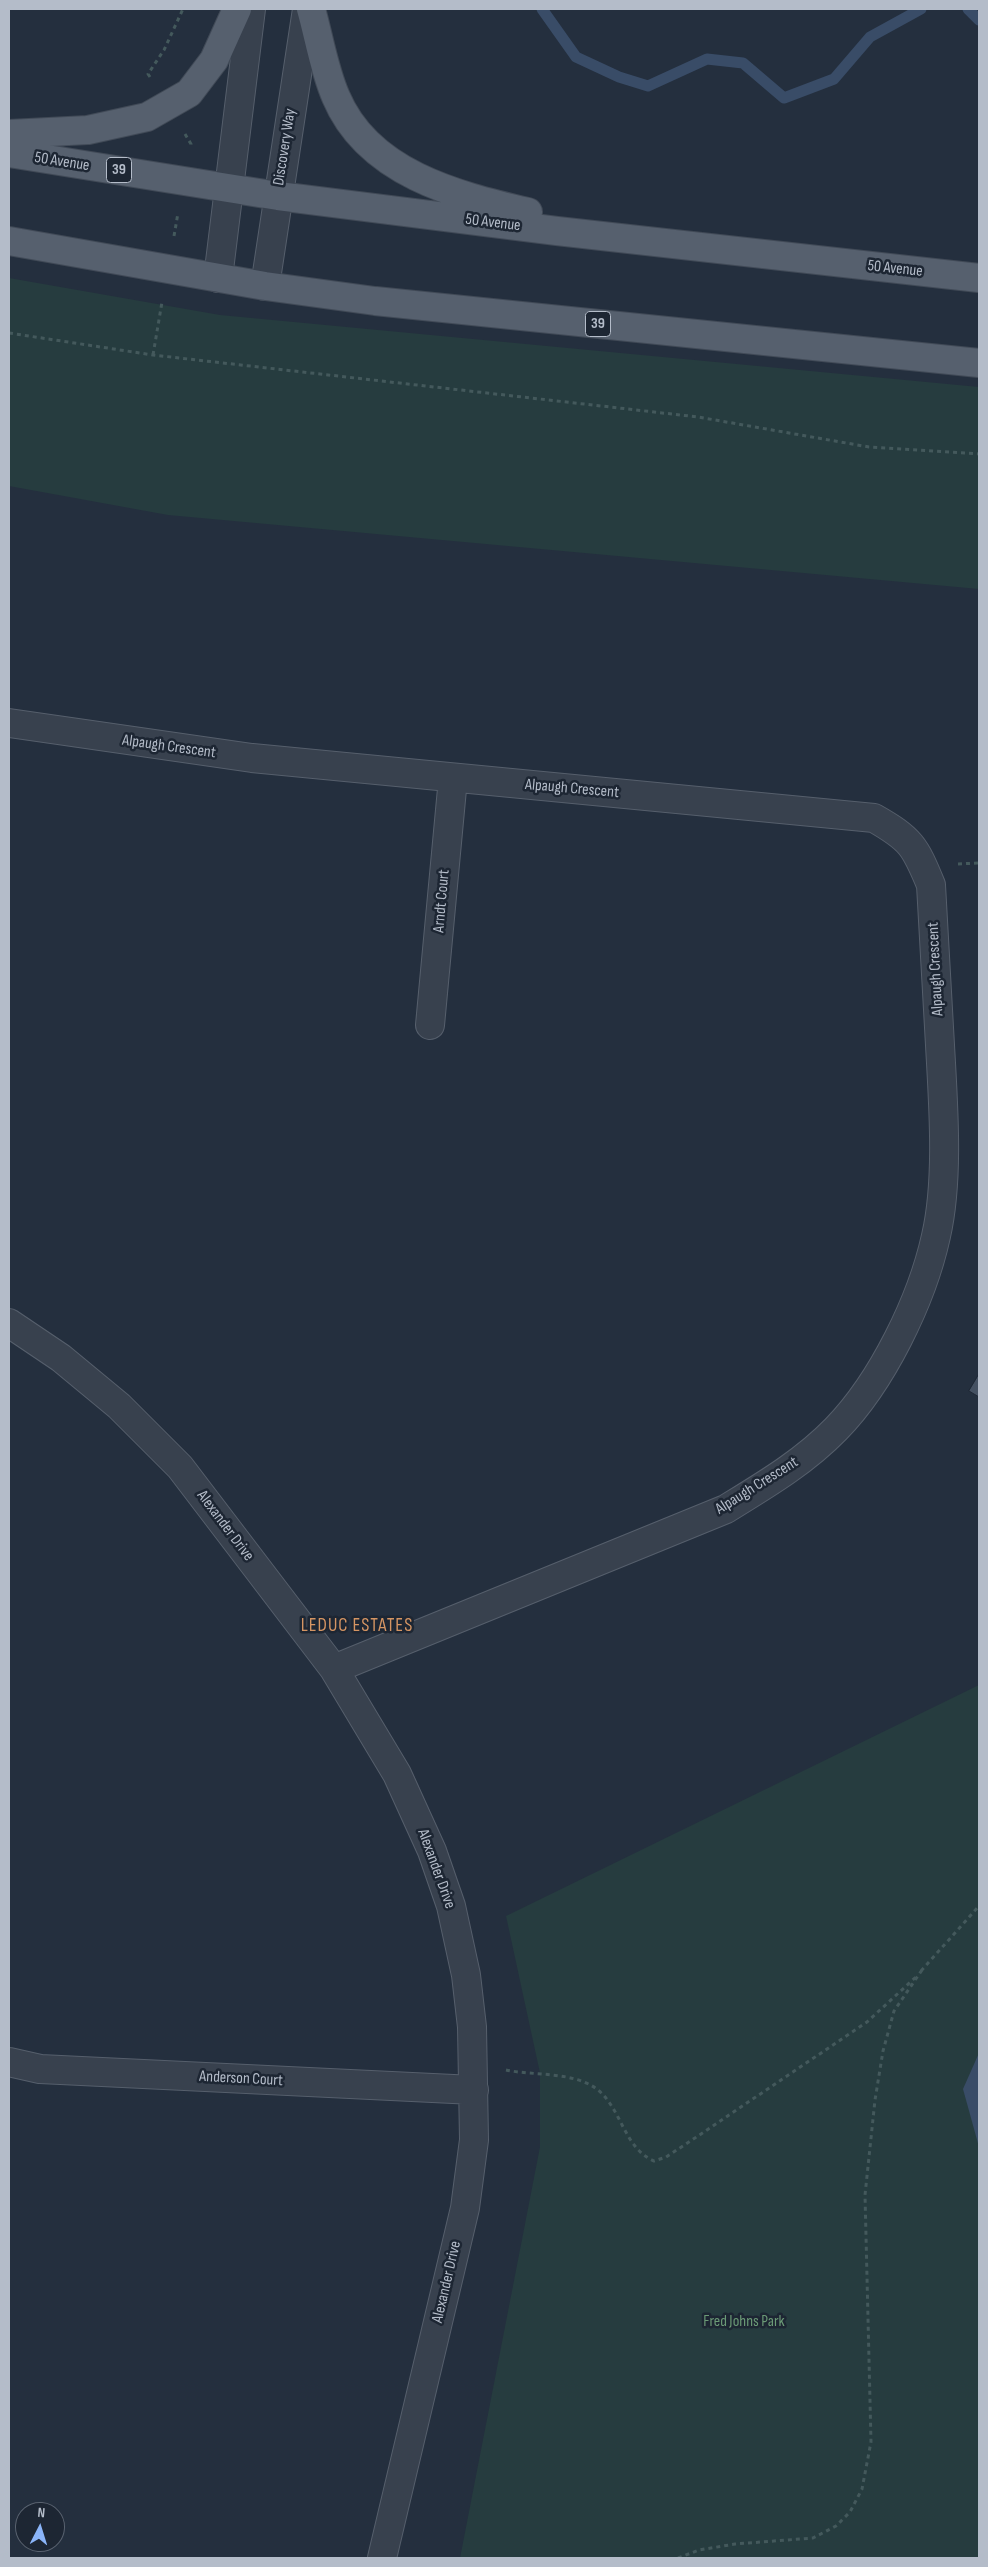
<!DOCTYPE html>
<html>
<head>
<meta charset="utf-8">
<style>
	body { margin:0 }
	#map { position:relative; width:988px; height:2567px; overflow:hidden; background:#242f3e; font-family:"Sofia Sans Condensed",sans-serif }
	canvas { display:block }
	.frame { position:absolute; inset:0; border:10px solid #b4bcc9; pointer-events:none }
	.north { position:absolute; left:15px; top:2502px; width:50px; height:50px; box-sizing:border-box; background:#1d2633; border:1px solid #59626f; border-radius:50%; rotate:5deg; font-size:14px; font-weight:700; line-height:20px; text-align:center; color:#b4bcc9 }
	.north::after { content:''; display:block; margin:auto; width:18px; height:22px; background:#8ab4f8; clip-path:polygon(50% 0,100% 100%,50% 72%,0 100%) }
</style>
</head>
<body>
<div id="map">
<canvas width="988" height="2567"></canvas>
<div class="frame"></div>
<div class="north">N</div>
</div>
<script>
const c = document.querySelector('canvas').getContext('2d');
c.lineJoin = 'round';
function fillPath(path, color) { c.fillStyle = color; c.fill(path, 'evenodd'); }
function strokePath(path, color, width, dash) { c.strokeStyle = color; c.lineWidth = width; c.lineCap = dash ? 'butt' : 'round'; c.setLineDash(dash || []); c.stroke(path); }
function drawText(font, color, halo, rows, align = 'center') {
  c.font = font + ' "Sofia Sans Condensed",sans-serif'; c.lineWidth = 5; c.setLineDash([]); c.textBaseline = 'middle'; c.strokeStyle = halo; c.fillStyle = color; for (const [text, x, y, turn = 0] of rows) {
    c.save(); c.translate(x, y); c.rotate((+turn || 0) * Math.PI / 180); c.textAlign = isNaN(turn) ? turn : align; if (halo) c.strokeText(text, 0, 0); c.fillText(text, 0, 0); c.restore();
  }
}
fillPath(new Path2D(`
	M9,278L220,315L979,387V589L168,515L9,486Z
	M979,1685V2558H460L540,2147V2073L506,1916Z`), '#263c3f');
fillPath(new Path2D(`
	M979,2053V2147L963,2089Z`), '#394c67');
strokePath(new Path2D(`
	M542,9L576,57L619,77L648,86L707,59L743,63L784,98L834,79L870,37L921,9
	M968,9L979,20`), '#394c67', 11);
const building = new Path2D(`
	M979,1374V1397L969,1391Z`);
fillPath(building, '#455162');
strokePath(building, '#1f2835', 1);
const minor = new Path2D(`
	M9,723L252,758L874,818C911,839 915,846 931,885C934,944 938,1003 941,1063C944,1116 948,1184 936,1236C922,1300 882,1382 836,1429C804,1462 765,1485 726,1509L334,1669
	M430,1025L453,778
	M9,1323L61,1358L119,1406L180,1467L334,1669L397,1774L432,1851L451,1906L466,1975L472,2027L474,2140L465,2208L382,2558
	M9,2062L40,2069L474,2090`);
const tertiary = new Path2D(`
	M218,278L251,9
	M265,286L307,9`);
const primary = new Path2D(`
	M311,9C319,37 324,70 336,97C368,173 455,195 528,212
	M9,134L88,130L147,117L189,93L214,60L237,9
	M9,153L278,196L557,231L979,278
	M9,241L265,286L375,301L979,363`);
strokePath(minor, '#565f6c', 30);
strokePath(tertiary, '#565f6c', 30);
strokePath(primary, '#414a57', 30);
strokePath(new Path2D(`
	M150,77L148,74L164,50L183,9
	M185,134L191,144L190,148
	M174,236L178,213
	M9,333L153,355L698,417L869,447L979,454
	M153,355L162,302
	M958,864L979,863
	M921,1971L979,1906
	M506,2070C534,2076 574,2071 598,2090C622,2110 624,2148 654,2161L666,2157L692,2140L867,2022L917,1976
	M678,2558L699,2550L735,2544L813,2538L836,2526L850,2512L862,2489L871,2442L865,2195L875,2100L883,2051L894,2011L922,1970`), '#44595c', 3, [4, 4]);
strokePath(minor, '#38414e', 28);
strokePath(tertiary, '#38414e', 28);
strokePath(primary, '#56606e', 28);
for (const [x, y, w] of [
	[119,170,25],
	[598,324,25]
]) { const box = new Path2D(); box.roundRect(x - w / 2, y - 12.5, w, 25, 4); c.fillStyle = '#1d2633'; c.fill(box); strokePath(box, '#b4bcc9', 1); }
drawText('bold 15px', '#b4bcc9', null, [
	["39",119,170],
	["39",598,324]
]);
drawText('16px', '#b4bcc9', '#1d2633', [
	["Discovery Way",285,147,-81],
	["50 Avenue",62,162,9],
	["50 Avenue",493,223,7],
	["50 Avenue",895,269,6],
	["Alpaugh Crescent",169,747,8],
	["Alpaugh Crescent",572,789,5],
	["Arndt Court",442,901,-85],
	["Alpaugh Crescent",936,969,-93],
	["Alpaugh Crescent",757,1486,-32],
	["Alexander Drive",225,1526,53],
	["Alexander Drive",436,1869,70],
	["Anderson Court",241,2079,3],
	["Alexander Drive",447,2282,-77]
]);
drawText('16px', '#6b9a76', '#1d2633', [
	["Fred Johns Park",744,2322]
]);
c.letterSpacing = '1px';
drawText('19px', '#d59563', '#1d2633', [
	["LEDUC ESTATES",357,1626]
]);
c.letterSpacing = '0px';
</script>
</body>
</html>
